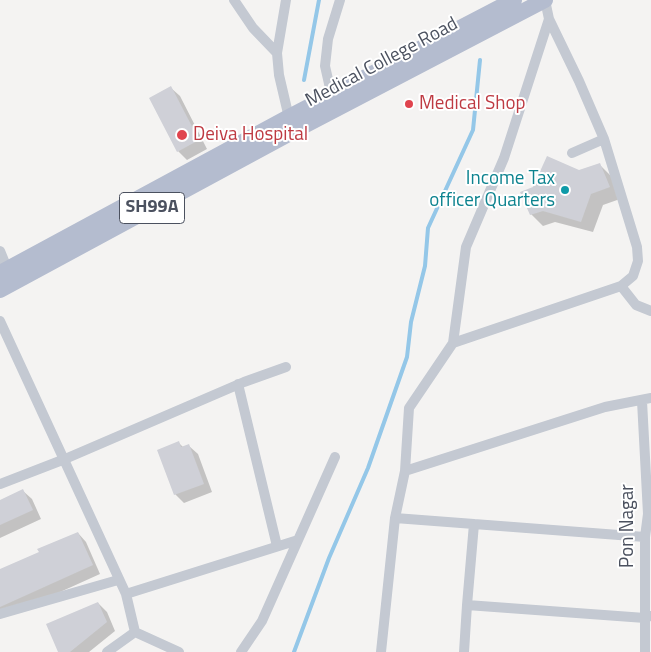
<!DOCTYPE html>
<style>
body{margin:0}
canvas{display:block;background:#f4f3f2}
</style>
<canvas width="651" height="652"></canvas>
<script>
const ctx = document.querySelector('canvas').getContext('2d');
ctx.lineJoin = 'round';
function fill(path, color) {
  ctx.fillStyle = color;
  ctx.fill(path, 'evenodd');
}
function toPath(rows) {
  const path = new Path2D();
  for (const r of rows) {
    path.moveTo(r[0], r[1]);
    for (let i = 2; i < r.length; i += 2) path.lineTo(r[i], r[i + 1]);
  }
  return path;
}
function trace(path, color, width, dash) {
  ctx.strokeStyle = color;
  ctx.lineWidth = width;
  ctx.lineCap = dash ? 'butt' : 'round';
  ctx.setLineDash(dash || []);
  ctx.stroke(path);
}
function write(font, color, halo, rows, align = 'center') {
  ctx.font = font + ' "Titillium Web",sans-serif';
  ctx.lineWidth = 4;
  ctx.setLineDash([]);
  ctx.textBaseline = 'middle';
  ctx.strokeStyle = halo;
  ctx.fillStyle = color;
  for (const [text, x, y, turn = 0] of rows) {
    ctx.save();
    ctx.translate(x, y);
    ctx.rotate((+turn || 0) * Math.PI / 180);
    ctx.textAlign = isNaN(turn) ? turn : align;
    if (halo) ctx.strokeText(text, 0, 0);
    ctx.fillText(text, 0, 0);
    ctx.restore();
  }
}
const shadow = toPath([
 [171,88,180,96,207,149,187,160,178,151],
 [599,164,611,176,620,199,603,205,593,232,555,222,543,226,531,214,579,172],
 [179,443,184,448,189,446,198,454,212,492,184,503,175,494],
 [23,491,32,499,41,519,0,538,0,501],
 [78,533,86,542,100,574,7,616,0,609,0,570,40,553],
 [98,603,107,612,115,631,89,652,59,652]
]);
const stream = toPath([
 [304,80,319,0],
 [294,652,329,558,368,468,407,357,411,322,425,266,428,228,473,130,480,60]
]);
const building = toPath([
 [171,86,199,140,177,152,149,98],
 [547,156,579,170,600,163,610,187,591,194,581,222,543,211,530,215,520,192,533,187],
 [179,441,181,447,189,444,204,484,174,495,157,450],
 [23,489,33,510,0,525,0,500],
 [78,532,93,565,0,607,0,569,39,552,37,549],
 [98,602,107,622,70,652,58,652,46,624]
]);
const minor = toPath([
 [234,0,253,28,277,53],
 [286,0,277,53,279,75,290,122],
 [545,0,549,19,579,81,604,139,572,153],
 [332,97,325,66,328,39,340,0],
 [0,251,9,273],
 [621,286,636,305,651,311],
 [0,321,126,594,135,632,179,652],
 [453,343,621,286,633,276,638,261,637,247,604,139],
 [238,384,277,546],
 [642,401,648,514,645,537,645,652],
 [405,471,605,407,651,398],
 [0,484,65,459,244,382,286,367],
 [395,518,645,537],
 [126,594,298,540],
 [467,605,474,524],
 [0,614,118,580],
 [107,652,135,632],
 [241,652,262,621,335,457],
 [381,652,395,518,405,471,409,408,453,343,466,247,504,158,549,19],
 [464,652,467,605,645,618,650,616]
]);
const primary = toPath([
 [0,273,287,118,514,0],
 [0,290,296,130,545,0]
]);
const markers = [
 [409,104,5,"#e0444e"],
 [182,135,6,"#e0444e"],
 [565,190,5,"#0f9aa8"]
];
const shields = [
 [152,208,65]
];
const shieldNames = [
 ["SH99A",152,208]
];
const streetNames = [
 ["Medical College Road",382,63,-28],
 ["Pon Nagar",628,526,-90]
];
const healthNames = [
 ["Medical Shop",419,104],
 ["Deiva Hospital",193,135]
];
const cultureNames = [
 ["Income Tax",555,179],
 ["officer Quarters",555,201]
];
fill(shadow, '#0003');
trace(stream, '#94c7e8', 4);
fill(building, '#cfd0d7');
trace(minor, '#c4c9d2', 10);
trace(primary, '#b4bccf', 16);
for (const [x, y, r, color] of markers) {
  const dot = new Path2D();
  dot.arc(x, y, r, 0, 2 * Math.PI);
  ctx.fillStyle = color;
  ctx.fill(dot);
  trace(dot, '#fff', 2);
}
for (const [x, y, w] of shields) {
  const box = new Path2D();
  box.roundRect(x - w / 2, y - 15.5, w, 31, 4);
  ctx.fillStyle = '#fff';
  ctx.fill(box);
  trace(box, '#4b515f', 1);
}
write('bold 18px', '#4b515f', null, shieldNames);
write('19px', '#4b515f', '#fff', streetNames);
write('19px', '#be3a42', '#fff', healthNames, 'left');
write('19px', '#0d838f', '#fff', cultureNames, 'right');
</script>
